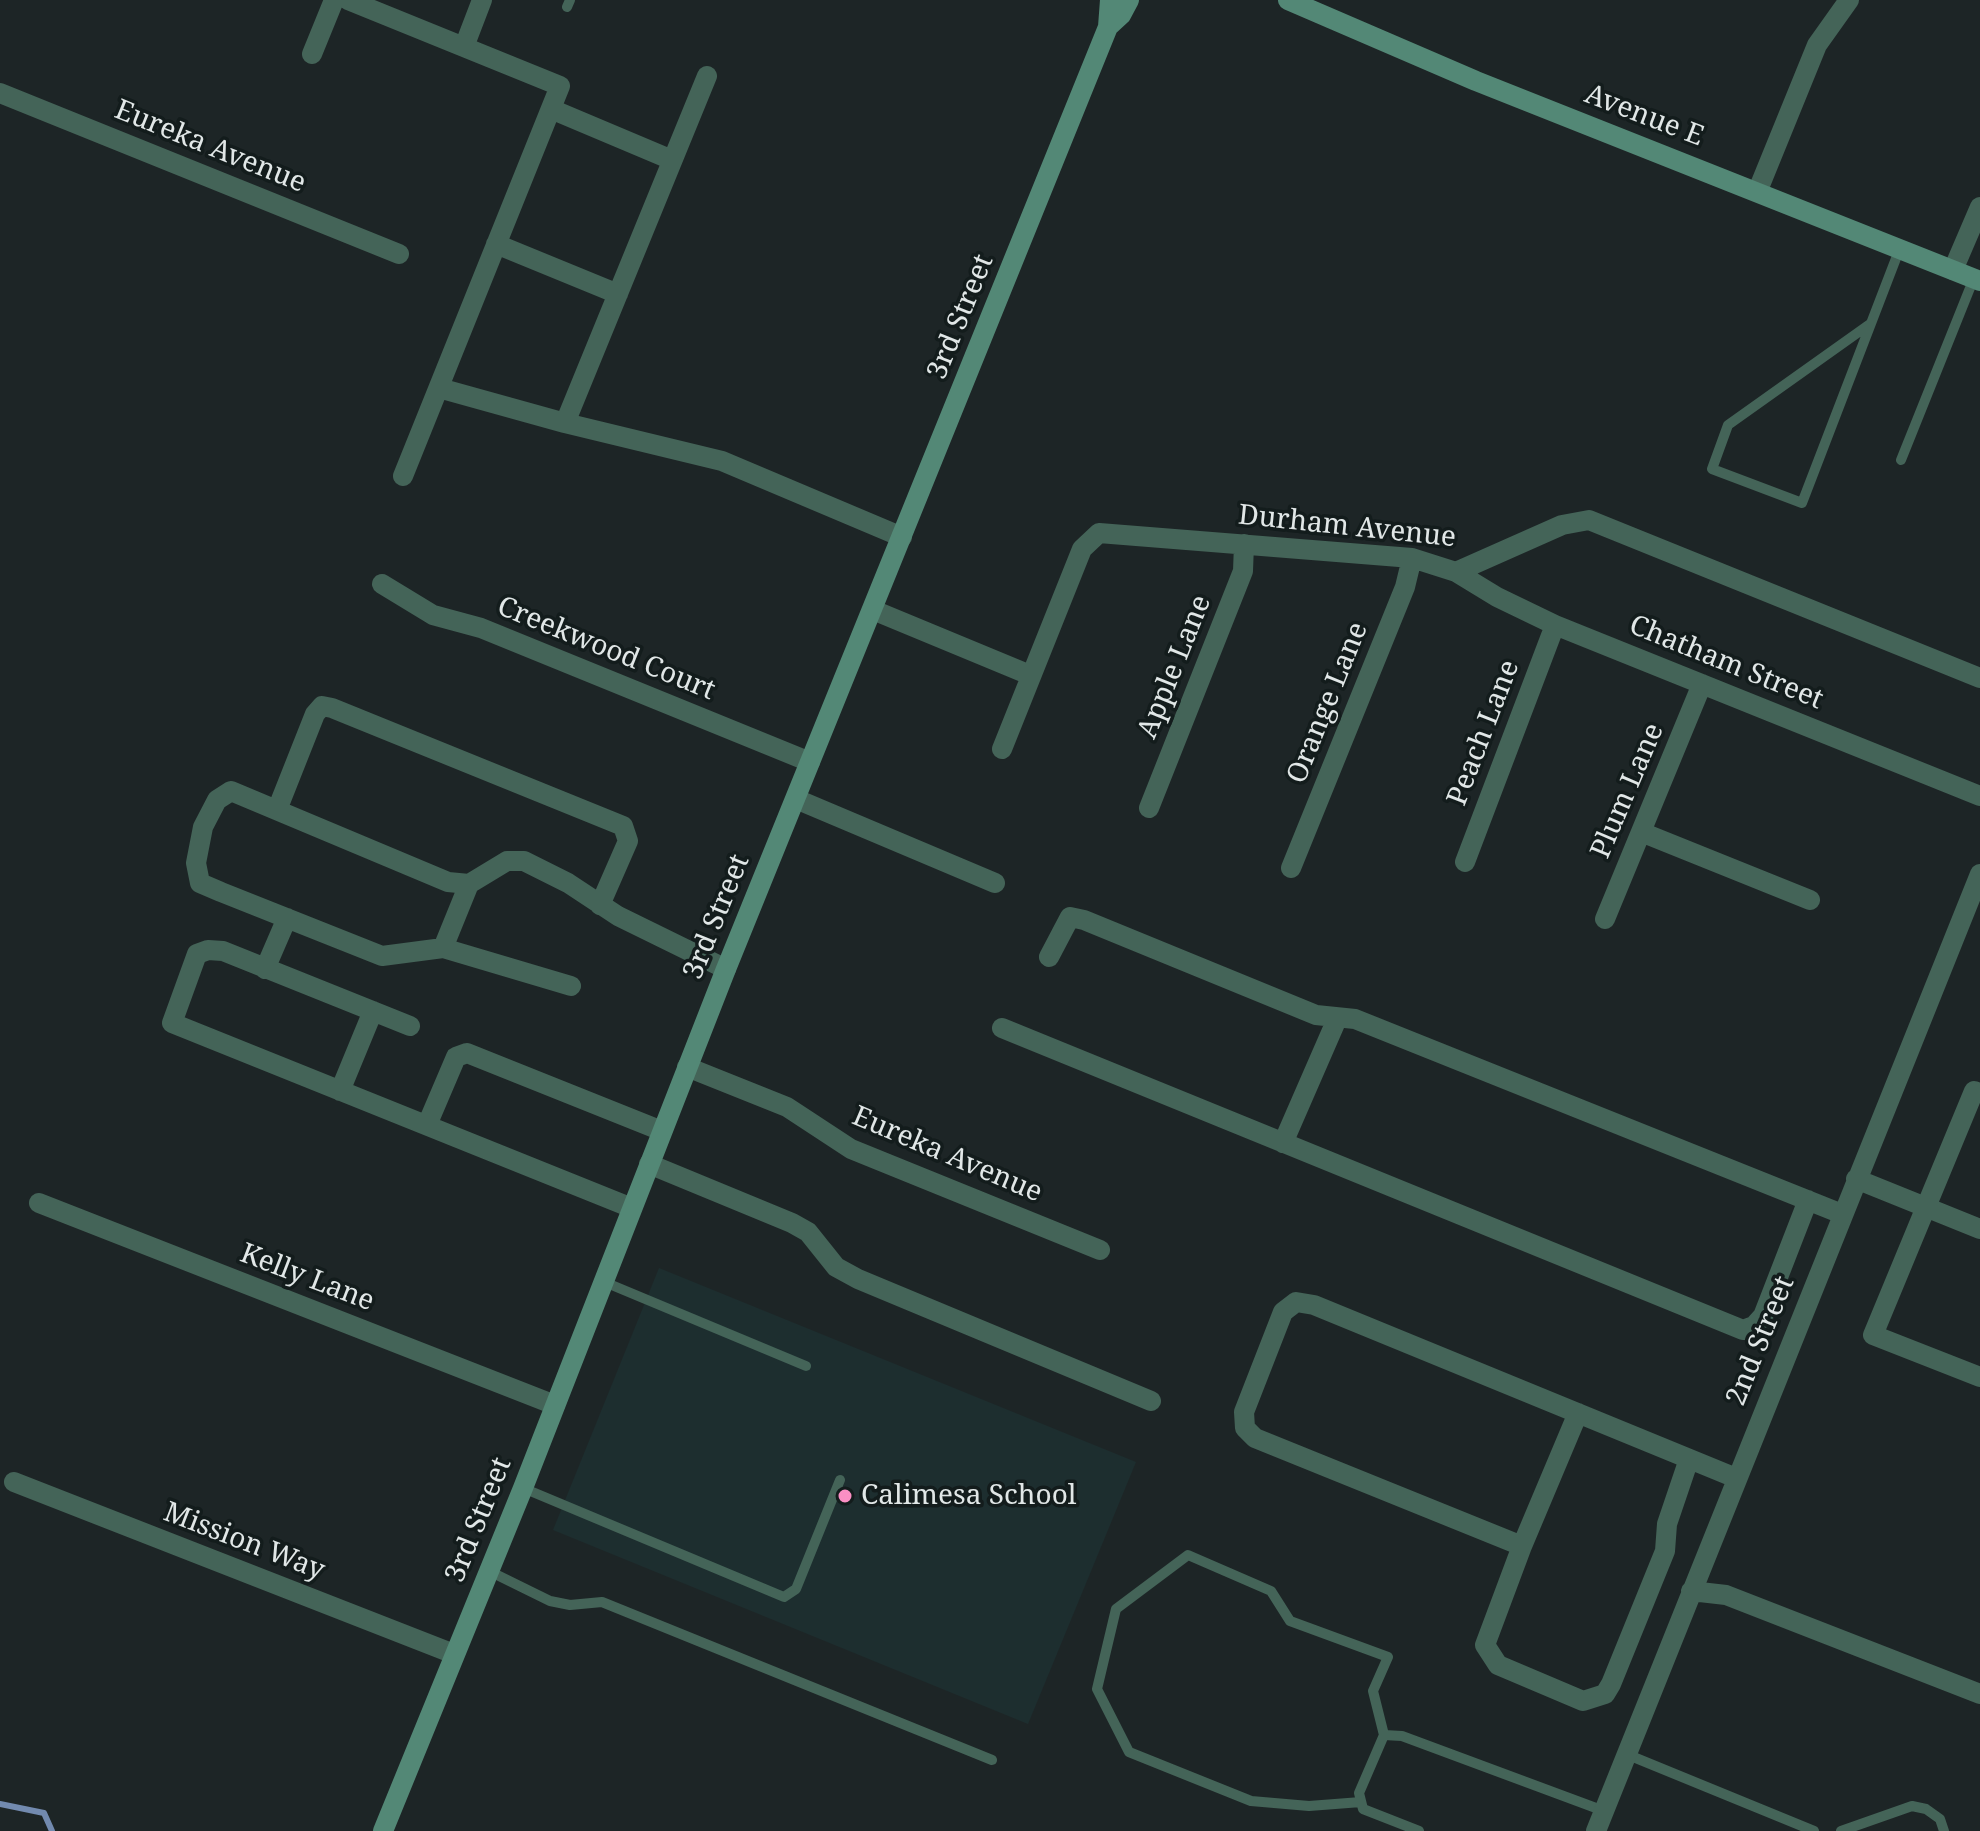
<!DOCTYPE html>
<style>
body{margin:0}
canvas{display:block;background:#1d2526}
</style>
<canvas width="1980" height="1831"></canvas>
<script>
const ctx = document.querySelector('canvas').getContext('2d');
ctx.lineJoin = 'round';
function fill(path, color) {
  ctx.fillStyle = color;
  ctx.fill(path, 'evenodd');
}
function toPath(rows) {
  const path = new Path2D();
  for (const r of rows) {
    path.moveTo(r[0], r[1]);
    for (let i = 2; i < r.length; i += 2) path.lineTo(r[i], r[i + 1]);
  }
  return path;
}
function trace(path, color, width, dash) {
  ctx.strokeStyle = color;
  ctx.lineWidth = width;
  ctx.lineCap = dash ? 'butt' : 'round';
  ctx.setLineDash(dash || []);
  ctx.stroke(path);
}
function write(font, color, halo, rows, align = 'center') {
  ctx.font = font + ' "Noto Serif",serif';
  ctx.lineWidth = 7;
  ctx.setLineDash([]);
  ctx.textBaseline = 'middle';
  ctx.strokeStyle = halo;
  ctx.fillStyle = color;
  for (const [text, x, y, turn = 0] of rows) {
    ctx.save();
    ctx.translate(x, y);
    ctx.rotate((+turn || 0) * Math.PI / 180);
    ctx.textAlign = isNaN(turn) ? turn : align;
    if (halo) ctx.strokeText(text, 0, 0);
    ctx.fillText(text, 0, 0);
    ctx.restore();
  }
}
const built = toPath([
 [659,1268,1136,1462,1028,1724,553,1530]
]);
const stream = toPath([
 [0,1804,44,1813,52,1831]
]);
const lane = toPath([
 [567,7,570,0],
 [1870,324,1728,425,1712,469,1802,503,1900,248],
 [1901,460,1974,278],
 [602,1281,806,1366],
 [523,1488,784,1597,796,1589,840,1480],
 [489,1571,550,1601,570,1605,602,1602,992,1760],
 [1626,1754,1814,1831],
 [1361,1802,1309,1806,1251,1801,1129,1752,1097,1689,1116,1609,1188,1555,1271,1591,1290,1621,1388,1657,1373,1691,1384,1735],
 [1419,1831,1363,1809,1359,1793,1384,1735,1402,1736,1604,1811],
 [1841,1831,1912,1806,1926,1809,1940,1819,1944,1831]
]);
const street = toPath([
 [348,0,560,86,403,476],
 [464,47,482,0],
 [312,54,334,0],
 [0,93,399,254],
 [551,109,672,160],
 [1758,190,1817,45,1849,0],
 [496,244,618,294],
 [1953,270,1980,207],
 [439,388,565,423,722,461,902,537],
 [565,423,707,76],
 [1456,572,1497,597,1555,625,1980,796],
 [382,584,433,615,481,628,810,762],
 [873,610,1030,675],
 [1002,749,1082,549,1099,533,1412,558,1456,572,1562,525,1589,520,1980,678],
 [796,799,995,883],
 [1149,808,1243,571,1244,544],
 [277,810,315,714,322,706,332,708,623,826,628,841,600,905],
 [1641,832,1810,900],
 [1465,862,1555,625],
 [1291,868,1405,587,1412,558],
 [1605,919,1702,684],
 [443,948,469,884],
 [1049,957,1070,917,1084,920,1316,1015,1355,1019,1842,1214],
 [265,969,287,918],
 [571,986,443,948,382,956,221,892,200,883,196,863,203,827,217,800,231,791,448,882,469,884,507,861,524,861,568,883,618,916,726,969],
 [410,1026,223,951,208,950,197,954,172,1023,632,1208],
 [1002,1028,1743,1330,1754,1326,1763,1316,1808,1200],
 [687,1067,787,1107,851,1149,1100,1250],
 [340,1091,373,1011],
 [1980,1093,1974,1091,1873,1335,1980,1377],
 [427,1125,456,1057,467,1053,662,1131],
 [1283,1143,1337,1019],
 [649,1164,792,1223,808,1232,836,1267,858,1279,1151,1401],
 [1856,1179,1980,1229],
 [39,1203,555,1405],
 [1578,1413,1522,1546,1485,1645,1498,1665,1583,1701,1605,1694,1611,1684,1665,1551,1667,1524,1689,1459],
 [14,1482,454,1654],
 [1522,1546,1255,1438,1245,1428,1244,1412,1283,1312,1296,1302,1314,1305,1736,1478],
 [1691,1591,1726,1595,1980,1694],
 [1596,1831,1980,874]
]);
const secondary = toPath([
 [1288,0,1476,81,1980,281],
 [1108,27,1121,15,1129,0],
 [383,1831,523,1488,726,969,1108,27,1110,0]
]);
const markers = [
 [845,1496,8,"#fb8fc4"]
];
const streetNames = [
 ["Avenue E",1644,116,21],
 ["Eureka Avenue",210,147,22],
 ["3rd Street",961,317,-68],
 ["Durham Avenue",1347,527,6],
 ["Creekwood Court",606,649,22],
 ["Chatham Street",1726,663,22],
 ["Apple Lane",1175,667,-68],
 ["Orange Lane",1328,703,-68],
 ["Peach Lane",1484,733,-69],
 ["Plum Lane",1628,791,-67],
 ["3rd Street",717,917,-68],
 ["Eureka Avenue",947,1155,23],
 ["Kelly Lane",307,1278,21],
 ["2nd Street",1761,1341,-68],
 ["3rd Street",479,1520,-68],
 ["Mission Way",244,1542,21]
];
const poiNames = [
 ["Calimesa School",861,1496]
];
fill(built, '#1d2e2f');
trace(stream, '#728aaf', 6);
trace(lane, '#446458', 10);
trace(street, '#446458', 20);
trace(secondary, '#538876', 20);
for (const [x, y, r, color] of markers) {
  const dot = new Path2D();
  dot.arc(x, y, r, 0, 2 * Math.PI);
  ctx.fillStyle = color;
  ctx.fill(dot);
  trace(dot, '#131c1c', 3);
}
write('28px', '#e1e7e7', '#131c1c', streetNames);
write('28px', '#e1e7e7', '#131c1c', poiNames, 'left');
</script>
